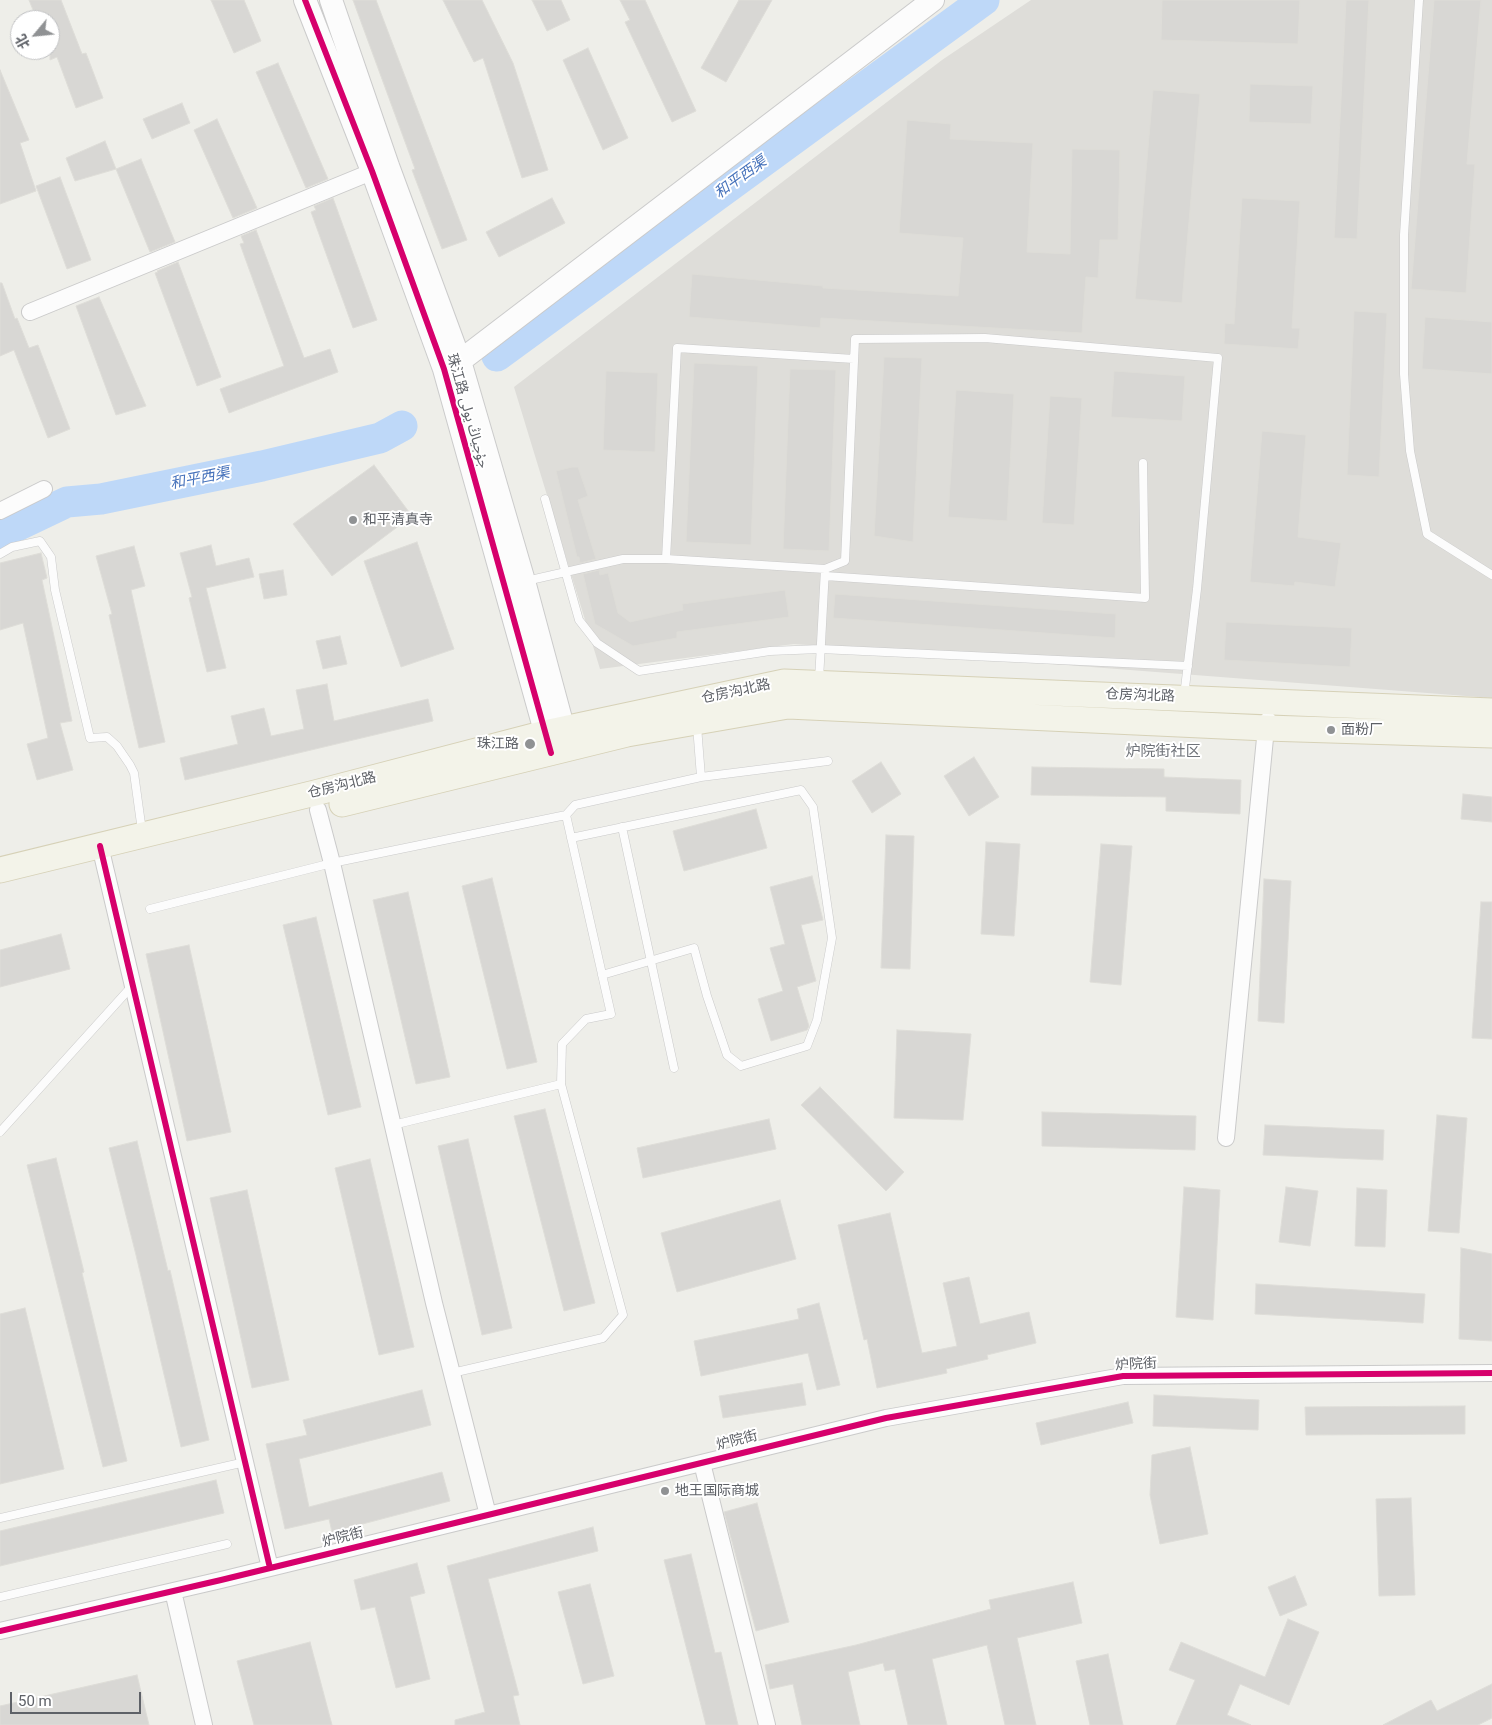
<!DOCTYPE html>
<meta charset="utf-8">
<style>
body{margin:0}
#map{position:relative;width:1492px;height:1725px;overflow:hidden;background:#eeeee9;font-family:Roboto,"Noto Sans SC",sans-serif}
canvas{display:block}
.north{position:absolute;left:10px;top:10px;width:50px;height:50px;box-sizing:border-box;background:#fff;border:1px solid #bfc0c2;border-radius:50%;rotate:242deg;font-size:14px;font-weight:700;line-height:20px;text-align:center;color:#5e6167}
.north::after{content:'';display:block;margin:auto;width:18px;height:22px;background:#909294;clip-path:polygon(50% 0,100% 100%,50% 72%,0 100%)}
.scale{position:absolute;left:10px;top:1692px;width:131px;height:22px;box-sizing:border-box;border:2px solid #5e6167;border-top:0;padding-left:6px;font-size:15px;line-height:18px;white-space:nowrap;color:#5e6167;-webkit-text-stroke:4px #fff;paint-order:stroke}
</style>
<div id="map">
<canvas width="1492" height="1725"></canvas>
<div class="north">北</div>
<div class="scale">50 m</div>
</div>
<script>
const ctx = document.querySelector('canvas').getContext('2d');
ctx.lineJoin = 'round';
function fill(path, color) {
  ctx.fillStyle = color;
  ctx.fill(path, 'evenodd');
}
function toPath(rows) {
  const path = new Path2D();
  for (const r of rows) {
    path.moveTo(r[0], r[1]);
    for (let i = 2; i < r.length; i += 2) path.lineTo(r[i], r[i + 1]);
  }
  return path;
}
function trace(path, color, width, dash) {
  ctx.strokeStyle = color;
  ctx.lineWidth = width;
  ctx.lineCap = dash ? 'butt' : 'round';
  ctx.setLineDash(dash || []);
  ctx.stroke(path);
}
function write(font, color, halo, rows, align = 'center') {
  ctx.font = font + ' Roboto,"Noto Sans Arabic","Noto Sans SC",sans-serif';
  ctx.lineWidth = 4;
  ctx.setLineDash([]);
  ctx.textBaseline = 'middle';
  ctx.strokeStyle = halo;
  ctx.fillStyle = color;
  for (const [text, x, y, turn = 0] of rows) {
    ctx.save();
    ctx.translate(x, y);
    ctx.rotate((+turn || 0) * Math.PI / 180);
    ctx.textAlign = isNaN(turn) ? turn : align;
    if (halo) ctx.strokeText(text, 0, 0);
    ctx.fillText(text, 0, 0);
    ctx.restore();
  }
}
const industrial = toPath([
 [1031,0,1492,0,1492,698,794,644,600,669,514,387,942,60]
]);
const river = toPath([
 [497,356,984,0],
 [0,534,67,502,101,499,262,466,380,438,402,426]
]);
const building = toPath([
 [29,0,61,0,82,54,86,53,103,98,76,108,57,57,50,60,50,20,37,20,29,0],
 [211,0,244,0,261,41,234,53,211,0],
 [353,0,376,0,467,240,442,249,412,170,415,169,353,0],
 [443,0,482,0,513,63,548,170,522,178,483,58,474,62,443,0],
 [532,0,561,0,570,20,547,31,532,0],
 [620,0,645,0,696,111,672,122,625,22,630,20,620,0],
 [739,0,772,0,726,82,701,68,739,0],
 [1162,0,1300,0,1298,44,1161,40,1162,0],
 [1346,0,1369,0,1357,239,1334,238,1346,0],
 [1434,0,1481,0,1467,164,1475,164,1466,293,1411,289,1434,0],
 [588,48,628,138,603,150,563,60,588,48],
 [278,63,328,179,306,188,256,72,278,63],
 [0,70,29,140,20,143,36,191,0,204,0,70],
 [1250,84,1313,86,1311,124,1249,122,1250,84],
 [1153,90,1200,94,1182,303,1135,299,1153,90],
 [182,103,190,123,152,139,143,119,182,103],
 [217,119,257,208,233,218,194,130,217,119],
 [907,120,951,124,950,139,1033,143,1027,252,1070,254,1072,149,1120,150,1118,240,1100,240,1098,278,1086,277,1082,333,821,318,820,328,689,317,692,274,823,286,823,288,958,296,963,238,899,233,907,120],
 [105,141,116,169,75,181,66,158,105,141],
 [141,159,175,242,150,252,116,169,141,159],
 [60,177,91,260,67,269,36,186,60,177],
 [333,198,377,320,353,328,311,212,316,210,314,206,333,198],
 [552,198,565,223,499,257,486,232,552,198],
 [1242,198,1300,201,1292,328,1300,328,1298,349,1224,344,1225,323,1234,324,1242,198],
 [256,230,304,358,330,349,338,372,229,413,220,389,284,366,240,244,244,243,241,236,256,230],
 [178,262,221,377,197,386,155,273,158,272,157,271,178,262],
 [0,283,2,283,15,319,17,318,29,348,38,345,70,429,48,438,14,350,0,356,0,283],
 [99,297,146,406,116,415,76,306,99,297],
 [1354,311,1387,313,1379,477,1347,475,1354,311],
 [1425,317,1492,322,1492,374,1422,369,1425,317],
 [884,357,922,358,913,542,874,536,884,357],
 [694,363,758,366,751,545,686,542,694,363],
 [790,369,836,370,829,551,783,549,790,369],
 [606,371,658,373,655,452,603,450,606,371],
 [1114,371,1185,376,1182,421,1111,417,1114,371],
 [956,390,1014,394,1007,521,948,517,956,390],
 [1050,396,1082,398,1074,525,1042,523,1050,396],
 [1262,431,1306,435,1298,537,1341,543,1335,587,1295,582,1294,586,1250,582,1262,431],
 [374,465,412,516,332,576,293,524,374,465],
 [572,467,578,467,588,496,578,500,596,559,580,563,579,557,577,557,556,471,572,467],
 [417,542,454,649,401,667,364,561,417,542],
 [211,545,216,566,249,558,254,577,206,588,226,668,207,672,189,598,192,597,180,553,211,545],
 [134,546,145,586,131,590,165,742,139,748,109,615,112,614,96,556,134,546],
 [41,553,47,578,42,580,72,721,60,723,73,770,37,780,27,744,48,738,23,623,0,630,0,563,41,553],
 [283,570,287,595,264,599,259,574,283,570],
 [599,570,600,575,608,573,618,613,630,622,683,610,682,604,785,590,789,617,677,632,677,638,633,646,595,624,583,574,599,570],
 [835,594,1116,614,1115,638,833,618,835,594],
 [1226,622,1352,628,1350,667,1224,660,1226,622],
 [340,636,347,664,323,669,316,641,340,636],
 [327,684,334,721,428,699,433,721,185,780,180,758,238,744,231,716,264,708,271,736,304,729,296,690,327,684],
 [974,757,999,797,969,816,944,776,974,757],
 [881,762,901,794,872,813,852,781,881,762],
 [1032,767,1164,769,1164,777,1241,780,1240,814,1166,811,1166,797,1031,795,1032,767],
 [1463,794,1492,797,1492,822,1461,819,1463,794],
 [756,809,767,848,684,871,673,831,756,809],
 [886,835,914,836,910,969,881,968,886,835],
 [986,842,1020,844,1014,936,981,934,986,842],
 [1101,844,1132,846,1121,985,1090,982,1101,844],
 [812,876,823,920,801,925,816,981,797,987,809,1026,807,1030,771,1041,758,999,783,991,770,948,785,944,770,887,812,876],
 [492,878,537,1062,507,1069,462,886,492,878],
 [1264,879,1291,881,1284,1023,1258,1021,1264,879],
 [408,892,450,1077,416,1084,373,900,408,892],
 [1481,902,1492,902,1492,1039,1472,1038,1481,902],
 [316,917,361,1107,328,1115,283,925,316,917],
 [61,934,70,969,0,987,0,950,61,934],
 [189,945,231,1132,187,1141,146,954,189,945],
 [897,1030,971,1034,963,1120,894,1118,897,1030],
 [820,1087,904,1172,886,1191,801,1105,820,1087],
 [545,1109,595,1303,564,1311,514,1116,545,1109],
 [1042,1112,1196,1116,1195,1150,1042,1146,1042,1112],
 [1437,1115,1467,1118,1459,1233,1428,1231,1437,1115],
 [769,1119,776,1149,643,1178,637,1148,769,1119],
 [1265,1125,1384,1130,1383,1160,1263,1155,1265,1125],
 [468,1139,512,1328,482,1335,438,1146,468,1139],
 [137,1141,168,1271,170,1270,209,1440,181,1447,136,1255,109,1148,137,1141],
 [56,1158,84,1272,82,1273,127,1461,103,1467,27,1165,56,1158],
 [370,1159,414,1347,379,1355,335,1168,370,1159],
 [1184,1187,1220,1190,1213,1320,1176,1317,1184,1187],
 [1286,1187,1318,1191,1310,1246,1279,1242,1286,1187],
 [1357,1188,1387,1190,1385,1247,1355,1246,1357,1188],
 [247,1190,289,1380,252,1388,210,1198,247,1190],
 [780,1200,796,1259,677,1292,661,1233,780,1200],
 [890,1213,922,1353,957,1346,943,1283,969,1277,980,1324,1029,1312,1036,1343,987,1355,988,1359,946,1369,947,1373,877,1388,867,1339,864,1340,838,1225,890,1213],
 [1461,1248,1492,1254,1492,1341,1459,1339,1461,1248],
 [1256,1284,1425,1294,1423,1323,1255,1314,1256,1284],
 [819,1303,840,1385,817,1390,808,1353,701,1376,694,1341,799,1319,797,1309,819,1303],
 [25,1308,64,1469,0,1484,0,1314,25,1308],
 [802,1383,806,1405,723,1418,719,1396,802,1383],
 [422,1390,431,1425,299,1459,309,1507,442,1472,450,1501,332,1532,329,1519,285,1529,266,1444,307,1435,303,1420,422,1390],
 [1154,1395,1259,1400,1258,1430,1153,1426,1154,1395],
 [1128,1402,1133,1423,1041,1445,1036,1423,1128,1402],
 [1465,1406,1465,1434,1306,1435,1305,1407,1465,1406],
 [1190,1447,1208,1534,1160,1544,1150,1495,1152,1455,1190,1447],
 [216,1480,224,1513,0,1566,0,1531,216,1480],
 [1411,1498,1415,1595,1379,1596,1376,1499,1411,1498],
 [757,1503,789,1622,756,1631,724,1512,757,1503],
 [593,1527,598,1551,488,1579,519,1695,513,1696,520,1725,455,1725,455,1720,485,1712,447,1566,593,1527],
 [691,1554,715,1653,721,1652,738,1725,706,1725,664,1560,691,1554],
 [417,1563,425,1593,410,1597,430,1679,396,1688,375,1607,361,1610,354,1580,417,1563],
 [1295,1576,1307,1605,1280,1616,1268,1587,1295,1576],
 [1073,1582,1082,1623,1017,1638,1036,1725,1005,1725,987,1645,932,1659,947,1725,908,1725,895,1669,885,1671,883,1663,848,1672,860,1725,802,1725,793,1684,770,1689,765,1665,856,1645,991,1609,989,1600,1073,1582],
 [590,1584,614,1676,583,1684,558,1592,590,1584],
 [1288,1619,1319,1632,1289,1705,1240,1684,1227,1715,1251,1725,1176,1725,1195,1680,1169,1670,1181,1642,1265,1677,1288,1619],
 [310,1642,332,1725,254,1725,237,1661,310,1642],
 [1108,1654,1123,1725,1090,1725,1076,1661,1108,1654],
 [137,1675,149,1725,0,1725,0,1706,137,1675],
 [1492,1684,1492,1718,1478,1725,1383,1725,1431,1700,1437,1711,1492,1684]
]);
const lane = toPath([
 [1419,0,1404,235,1404,374,1410,451,1427,534,1492,575],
 [545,499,579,620,597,643,639,671,770,651,820,649,1188,666],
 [0,554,12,547,40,541,51,557,55,590,90,738,107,737,117,746,130,765,134,773,142,831],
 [666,559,677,348,854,359],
 [825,569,845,561,855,339,985,338,1218,358,1197,589,1184,696],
 [825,576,1145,598,1143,463],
 [526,581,623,559,666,559,825,569,819,680],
 [697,726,701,777],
 [622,827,674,1068],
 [571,838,801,790,813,807,832,938,817,1020,807,1046,741,1066,727,1055,707,996,694,948,602,975],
 [150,909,332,863,566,815],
 [561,1084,562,1044,586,1019,611,1014,566,815,575,805,701,777,828,761],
 [393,1125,561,1084,623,1315,603,1338,452,1373],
 [0,1132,132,986],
 [0,1518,245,1462],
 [0,1597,227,1544]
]);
const street = toPath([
 [30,312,381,168],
 [0,511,44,489],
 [318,810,332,863,434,1303,488,1515],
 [100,846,270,1568],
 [1226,1138,1266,728,1268,720],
 [702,1463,767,1725],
 [173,1591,204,1725],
 [0,1631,221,1580,886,1418,1123,1376,1492,1373]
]);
const secondary = toPath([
 [305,0,372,171,444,369,550,749],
 [331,0,388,166,460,361,524,581,568,745],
 [448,367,460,361,933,0]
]);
const primary = toPath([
 [342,804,627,734,788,706,1266,728,1492,735],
 [0,870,315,793,545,733,784,682,1492,711]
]);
const cycleway = toPath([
 [305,0,372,171,444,369,551,753],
 [100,846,270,1568],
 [0,1631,221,1580,886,1418,1123,1376,1492,1373]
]);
const markers = [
 [353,520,5,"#909294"],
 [1331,730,5,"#909294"],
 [530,744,6,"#909294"],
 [665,1491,5,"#909294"]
];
const streetNames = [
 ["珠江路 جۇجياڭ يولى",467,411,74],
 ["仓房沟北路",736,692,-12],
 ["仓房沟北路",1140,696,2],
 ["仓房沟北路",342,786,-14],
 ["炉院街",1136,1365,-3],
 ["炉院街",737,1441,-14],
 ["炉院街",343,1538,-14]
];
const poiNames = [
 ["和平清真寺",363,520],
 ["面粉厂",1341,730],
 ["珠江路",519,744,"right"],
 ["地王国际商城",675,1491]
];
const waterNames = [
 ["和平西渠",741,178,-36],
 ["和平西渠",200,479,-11]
];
const neighbourhoodNames = [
 ["炉院街社区",1163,752]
];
fill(industrial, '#deddd9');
trace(river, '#bed8f8', 31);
fill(building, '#d8d7d4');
trace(building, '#deddd8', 1);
trace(lane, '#cacaca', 9);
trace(street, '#cacaca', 18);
trace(secondary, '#cbcbcb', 24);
trace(primary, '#d6d1b7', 27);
trace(lane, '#fcfcfc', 8);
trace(street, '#fcfcfc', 16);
trace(secondary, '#fcfcfc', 22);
trace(primary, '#f3f3e9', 25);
trace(cycleway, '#d6006c', 6);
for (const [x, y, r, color] of markers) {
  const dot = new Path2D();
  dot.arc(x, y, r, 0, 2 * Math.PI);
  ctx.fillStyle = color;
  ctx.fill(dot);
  trace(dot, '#fff', 2);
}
write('14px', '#5e6167', '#fff', streetNames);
write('14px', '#5e6167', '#fff', poiNames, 'left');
write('italic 15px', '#4672bb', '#fff', waterNames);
write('15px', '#6f7379', '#fff', neighbourhoodNames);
</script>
